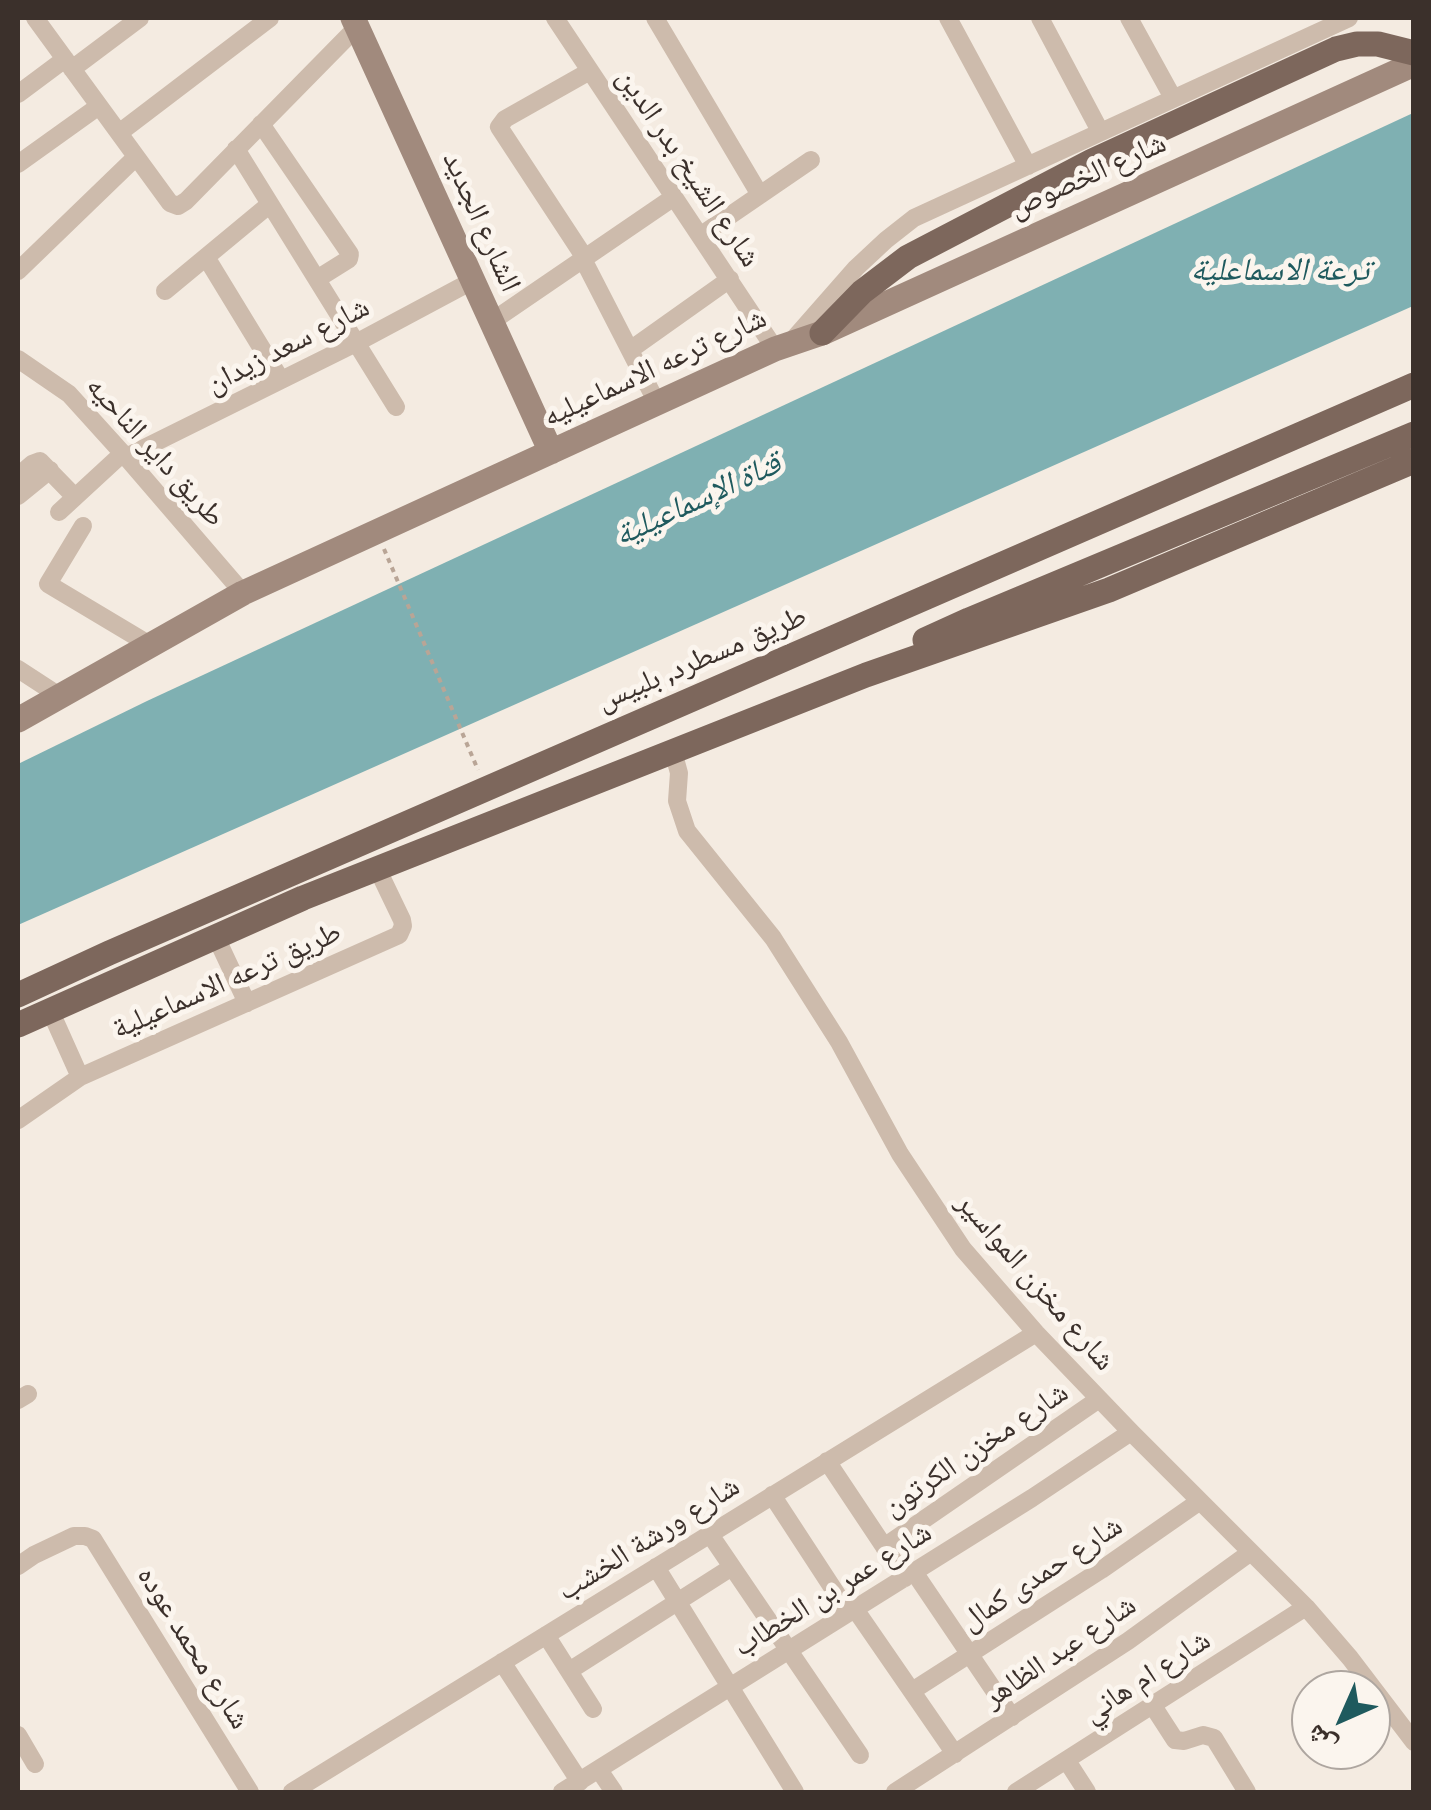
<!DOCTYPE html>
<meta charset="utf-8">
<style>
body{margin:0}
#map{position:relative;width:1431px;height:1810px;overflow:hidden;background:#f4ebe1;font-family:"Fira Sans Condensed","Noto Naskh Arabic",sans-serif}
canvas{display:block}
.frame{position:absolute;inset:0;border:20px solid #3b302b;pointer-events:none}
.north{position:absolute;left:1291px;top:1670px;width:100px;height:100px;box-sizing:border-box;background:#fbf5ee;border:2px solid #aea6a0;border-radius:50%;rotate:225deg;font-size:28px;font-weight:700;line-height:40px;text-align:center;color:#3b302b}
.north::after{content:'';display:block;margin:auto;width:35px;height:45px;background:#1f5a5e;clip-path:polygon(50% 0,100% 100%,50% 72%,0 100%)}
</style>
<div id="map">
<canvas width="1431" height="1810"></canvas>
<div class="frame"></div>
<div class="north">ش</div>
</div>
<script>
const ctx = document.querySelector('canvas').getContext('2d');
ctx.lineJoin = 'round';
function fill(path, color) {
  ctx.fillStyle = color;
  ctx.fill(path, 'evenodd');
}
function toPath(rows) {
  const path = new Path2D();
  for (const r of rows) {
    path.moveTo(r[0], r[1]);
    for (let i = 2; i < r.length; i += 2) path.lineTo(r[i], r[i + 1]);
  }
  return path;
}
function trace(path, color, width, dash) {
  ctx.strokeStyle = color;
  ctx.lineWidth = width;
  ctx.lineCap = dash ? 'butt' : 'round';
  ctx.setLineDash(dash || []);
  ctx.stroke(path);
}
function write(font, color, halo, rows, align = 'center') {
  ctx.font = font + ' "Fira Sans Condensed","Noto Naskh Arabic",sans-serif';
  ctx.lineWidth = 10;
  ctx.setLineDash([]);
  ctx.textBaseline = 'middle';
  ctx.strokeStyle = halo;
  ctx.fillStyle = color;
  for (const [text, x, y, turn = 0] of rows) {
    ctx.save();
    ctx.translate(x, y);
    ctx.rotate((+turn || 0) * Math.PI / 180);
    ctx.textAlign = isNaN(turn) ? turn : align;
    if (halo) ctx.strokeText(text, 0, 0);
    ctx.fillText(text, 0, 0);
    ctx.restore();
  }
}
const water = toPath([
 [1413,113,1413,306,18,925,18,764,147,701]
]);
const path = toPath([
 [384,549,478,770]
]);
const street = toPath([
 [35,18,170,203,178,206,186,201,358,26],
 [555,18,775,349],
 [655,18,760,195],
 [948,18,1028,166],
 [1040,18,1100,131],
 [1129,18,1173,98],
 [72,69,140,18],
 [590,71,505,119,499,127,583,255,585,263,657,403],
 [18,94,65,59],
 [261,124,350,254,349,259,317,279],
 [119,133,270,18],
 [236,149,396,407],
 [18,164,99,106],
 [700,236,811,160],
 [206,257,281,380],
 [18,271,136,157],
 [165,291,270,204],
 [491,322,674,197],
 [791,342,856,268,886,240,914,218,1349,18],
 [630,350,730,279],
 [18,359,69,394,126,457,243,593],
 [126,457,356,343,472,281],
 [18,476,32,464,40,461,75,497],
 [18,496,50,470],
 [59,512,123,453],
 [83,526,48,584,150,645],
 [18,669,61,697],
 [673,751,679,773,677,801,687,831,773,938,839,1042,900,1154,963,1249,1036,1333,1131,1432,1306,1607,1350,1658,1414,1742],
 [216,937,247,1003],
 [50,1010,80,1077],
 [18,1120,80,1077,399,935,403,926,402,920,377,868],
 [18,1400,28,1394],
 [827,1461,905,1578],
 [772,1495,849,1613],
 [709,1533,860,1755],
 [884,1547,1099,1399],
 [18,1566,34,1555,74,1536,85,1536,93,1539,250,1792],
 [656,1567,795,1792],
 [914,1572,1012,1717],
 [855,1609,955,1754],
 [546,1635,593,1709],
 [502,1662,580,1782],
 [569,1671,732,1567],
 [912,1691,1101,1570,1200,1501],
 [1153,1706,1175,1740,1184,1741,1203,1735,1214,1738,1247,1792],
 [18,1735,35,1764],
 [1067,1761,1087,1792],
 [599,1770,614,1792],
 [292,1792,1036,1333],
 [562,1792,1032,1498,1131,1432],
 [895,1792,1128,1641,1251,1552],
 [1016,1792,1306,1607]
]);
const secondary = toPath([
 [353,18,551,452],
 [18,720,243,593,775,349,822,333,1414,64]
]);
const primary = toPath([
 [822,333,862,292,908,257,1092,161,1336,49,1357,44,1378,44,1414,53],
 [925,640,969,620,1414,434],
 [18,995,109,953,1414,385],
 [18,1025,303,898,866,675,1109,590,1414,461]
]);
const streetNames = [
 ["شارع الشيخ بدر الدين",688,168,56],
 ["شارع الخصوص",1088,176,-24],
 ["الشارع الجديد",481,222,66],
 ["شارع سعد زيدان",288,346,-27],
 ["شارع ترعه الاسماعيليه",655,368,-25],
 ["طريق داير الناحيه",155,452,48],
 ["طريق مسطرد, بلبيس",702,659,-23],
 ["طريق ترعه الاسماعيلية",227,981,-24],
 ["شارع مخزن المواسير",1035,1282,49],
 ["شارع مخزن الكرتون",976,1450,-34],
 ["شارع ورشة الخشب",649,1539,-32],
 ["شارع حمدى كمال",1042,1574,-33],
 ["شارع عمر بن الخطاب",833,1590,-32],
 ["شارع محمد عوده",193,1648,58],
 ["شارع عبد الظاهر",1060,1652,-34],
 ["شارع ام هاني",1147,1677,-33]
];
const waterNames = [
 ["ترعة الاسماعلية",1280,271],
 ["قناة الإسماعيلية",698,500,-25]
];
fill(water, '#7fb0b2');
trace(path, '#b9a596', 4, [5, 5]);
trace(street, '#cdbbac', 18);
trace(secondary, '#a18a7d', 25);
trace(primary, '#7d675c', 25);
write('30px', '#3b302b', '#fbf5ee', streetNames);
write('italic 32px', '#1f5a5e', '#fbf5ee', waterNames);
</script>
